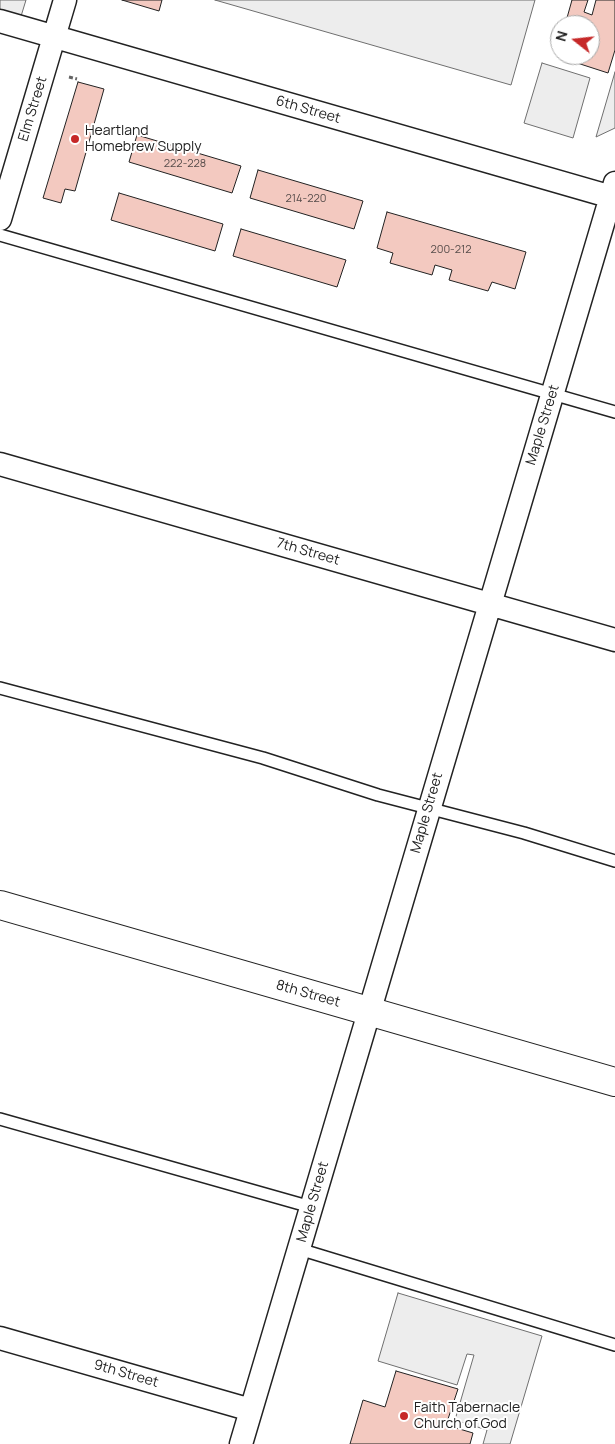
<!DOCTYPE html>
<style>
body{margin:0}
#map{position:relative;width:615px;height:1444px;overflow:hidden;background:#fff;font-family:Manrope,sans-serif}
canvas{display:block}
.north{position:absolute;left:550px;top:15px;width:50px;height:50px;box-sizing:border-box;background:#fff;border:1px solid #a7a7a7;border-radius:50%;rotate:286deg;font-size:14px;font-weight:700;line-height:20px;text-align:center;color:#222}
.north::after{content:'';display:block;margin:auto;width:18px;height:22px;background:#c62828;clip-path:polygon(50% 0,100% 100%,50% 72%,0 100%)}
</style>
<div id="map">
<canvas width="615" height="1444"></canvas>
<div class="north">N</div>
</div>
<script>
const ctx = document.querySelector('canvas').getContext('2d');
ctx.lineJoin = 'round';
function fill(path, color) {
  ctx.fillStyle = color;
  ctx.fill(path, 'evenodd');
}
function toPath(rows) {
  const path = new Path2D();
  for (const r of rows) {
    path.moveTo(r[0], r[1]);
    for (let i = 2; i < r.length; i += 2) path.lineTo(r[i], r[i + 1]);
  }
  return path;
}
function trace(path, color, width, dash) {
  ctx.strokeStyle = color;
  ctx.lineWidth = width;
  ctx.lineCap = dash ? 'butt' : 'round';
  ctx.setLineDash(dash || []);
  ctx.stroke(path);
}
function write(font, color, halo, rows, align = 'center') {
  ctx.font = font + ' Manrope,sans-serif';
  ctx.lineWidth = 4;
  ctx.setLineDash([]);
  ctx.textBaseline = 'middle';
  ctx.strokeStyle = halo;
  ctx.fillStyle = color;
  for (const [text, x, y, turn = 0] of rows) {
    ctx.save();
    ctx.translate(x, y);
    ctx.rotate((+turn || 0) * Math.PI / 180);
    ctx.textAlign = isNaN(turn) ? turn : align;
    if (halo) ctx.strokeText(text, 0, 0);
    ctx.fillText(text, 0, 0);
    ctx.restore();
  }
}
const parking = toPath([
 [0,0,26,0,18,26,0,21,0,0],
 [215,0,535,0,511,85,215,0],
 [542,63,590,78,573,138,524,123,542,63],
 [615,72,615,128,596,137,615,72],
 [398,1293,542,1336,510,1444,483,1444,487,1430,455,1420,474,1355,467,1354,457,1385,378,1361,398,1293]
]);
const building = toPath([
 [122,0,162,0,159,11,122,0],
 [572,0,588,0,584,12,592,15,596,0,615,0,615,50,608,73,571,61,572,55,590,55,590,25,565,25,572,0],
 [78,82,104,89,75,191,65,189,61,203,43,198,78,82],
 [137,135,241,166,232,193,129,162,137,135],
 [258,170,363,201,354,229,250,198,258,170],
 [119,193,223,224,215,251,111,220,119,193],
 [387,212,526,252,515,289,492,282,488,291,449,280,452,270,435,265,432,275,390,263,393,253,377,248,387,212],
 [241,229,346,260,337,287,233,256,241,229],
 [396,1371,458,1389,446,1425,473,1433,470,1444,350,1444,363,1400,385,1407,396,1371]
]);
const path = toPath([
 [69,77,77,79]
]);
const lane = toPath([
 [0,235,615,412],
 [0,688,263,758,378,795,524,833,615,861],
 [0,1119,311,1207],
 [299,1249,615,1345]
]);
const street = toPath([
 [0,21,615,198],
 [0,219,65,0],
 [0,464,615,640],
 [0,1338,251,1410],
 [241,1444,615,183]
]);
const secondary = toPath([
 [0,905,615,1082]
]);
const markers = [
 [75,139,5,"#c62828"],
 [404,1416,5,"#c62828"]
];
const numberNames = [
 ["222-228",185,164],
 ["214-220",306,199],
 ["200-212",451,250]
];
const streetNames = [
 ["Elm Street",33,109,-73],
 ["6th Street",308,110,16],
 ["Maple Street",543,425,-73],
 ["7th Street",308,552,16],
 ["Maple Street",427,813,-74],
 ["8th Street",308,994,16],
 ["Maple Street",313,1202,-74],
 ["9th Street",126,1374,16]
];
const poiNames = [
 ["Heartland",85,131],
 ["Homebrew Supply",85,147],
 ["Faith Tabernacle",414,1408],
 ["Church of God",414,1424]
];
fill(parking, '#ededed');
trace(parking, '#6f6f6f', 1);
fill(building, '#f3c9c0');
trace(building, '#222', 1);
trace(lane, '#222', 14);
trace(street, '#222', 25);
trace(secondary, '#222', 30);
trace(path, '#646464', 3, [4, 2.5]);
trace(lane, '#fff', 11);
trace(street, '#fff', 22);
trace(secondary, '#fff', 28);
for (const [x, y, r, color] of markers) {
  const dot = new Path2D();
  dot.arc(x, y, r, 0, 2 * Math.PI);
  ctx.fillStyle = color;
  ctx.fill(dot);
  trace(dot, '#fff', 2);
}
write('11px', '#564c4a', null, numberNames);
write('14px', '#222', '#fff', streetNames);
write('14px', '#222', '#fff', poiNames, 'left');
</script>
